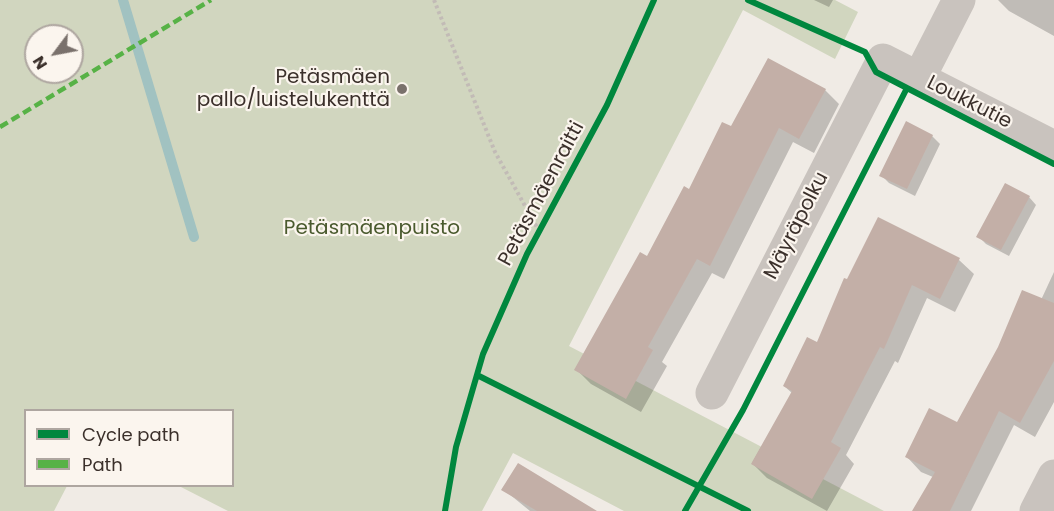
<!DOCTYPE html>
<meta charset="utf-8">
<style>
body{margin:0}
#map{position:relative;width:1054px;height:511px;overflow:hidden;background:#f0ebe5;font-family:Poppins,sans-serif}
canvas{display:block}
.legend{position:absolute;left:24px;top:409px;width:210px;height:78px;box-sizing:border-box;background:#fbf5ee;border:2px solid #aea6a0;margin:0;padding:8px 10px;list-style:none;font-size:18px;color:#3b302b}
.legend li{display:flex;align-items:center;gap:12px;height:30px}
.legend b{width:30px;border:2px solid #aea6a0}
.north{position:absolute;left:24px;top:24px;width:60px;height:60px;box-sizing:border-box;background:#fbf5ee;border:2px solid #aea6a0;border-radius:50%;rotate:238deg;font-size:16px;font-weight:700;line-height:24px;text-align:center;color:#3b302b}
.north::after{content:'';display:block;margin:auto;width:21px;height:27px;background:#7a716c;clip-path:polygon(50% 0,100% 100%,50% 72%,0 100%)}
</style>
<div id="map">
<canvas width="1054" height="511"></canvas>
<ul class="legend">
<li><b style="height:8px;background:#00873e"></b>Cycle path</li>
<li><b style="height:8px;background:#57b246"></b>Path</li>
</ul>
<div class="north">N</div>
</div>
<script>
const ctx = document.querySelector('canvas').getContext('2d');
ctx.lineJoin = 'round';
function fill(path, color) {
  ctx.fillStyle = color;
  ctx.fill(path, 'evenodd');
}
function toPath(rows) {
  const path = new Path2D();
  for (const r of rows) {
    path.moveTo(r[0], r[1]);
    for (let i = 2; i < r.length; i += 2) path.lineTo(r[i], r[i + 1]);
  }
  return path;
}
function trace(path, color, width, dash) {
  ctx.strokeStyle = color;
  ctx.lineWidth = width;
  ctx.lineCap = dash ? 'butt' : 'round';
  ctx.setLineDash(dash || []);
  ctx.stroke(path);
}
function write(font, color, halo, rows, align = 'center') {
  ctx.font = font + ' Poppins,sans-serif';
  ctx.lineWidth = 4.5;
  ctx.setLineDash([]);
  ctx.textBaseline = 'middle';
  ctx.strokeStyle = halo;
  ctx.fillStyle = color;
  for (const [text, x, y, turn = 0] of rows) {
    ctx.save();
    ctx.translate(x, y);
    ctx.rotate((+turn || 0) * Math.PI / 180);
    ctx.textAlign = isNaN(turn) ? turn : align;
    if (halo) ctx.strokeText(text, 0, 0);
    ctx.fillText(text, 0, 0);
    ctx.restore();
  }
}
const green = toPath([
 [0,0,835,0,858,12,835,59,743,10,569,346,884,511,624,511,513,453,482,511,228,511,179,486,232,486,232,410,26,410,26,486,67,486,54,511,0,511],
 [36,36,72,36,72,72,36,72]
]);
const shadow = toPath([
 [814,0,833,0,829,7],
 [998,0,1054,0,1054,36,1009,11],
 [825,90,839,104,814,153,793,142,724,279,712,273,662,362,667,366,641,412,591,384,576,369,732,128],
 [932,136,940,144,915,196,889,183,881,175],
 [1029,197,1036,205,1009,256,986,244,978,236],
 [959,260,974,274,955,312,927,298,898,363,895,361,846,455,854,464,827,511,767,478,752,463,792,393,784,386,817,344,845,280],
 [1054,272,1054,402,1035,437,1014,425,971,511,914,511,933,477,921,472,907,457,957,424,1041,300],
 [503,489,594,511,530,511]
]);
const stream = toPath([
 [123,0,194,237]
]);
const building = toPath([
 [768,58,826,89,799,139,779,128,710,266,697,259,648,347,653,350,626,399,574,370,640,252,647,256,684,186,689,189,722,122,731,126],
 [906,121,933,135,907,189,879,176],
 [1005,183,1030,196,1001,250,976,237],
 [878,217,960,258,940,299,912,285,884,349,880,347,831,442,841,448,812,499,751,464,792,391,783,386,807,337,817,342,844,278,847,279],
 [1022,290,1054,303,1054,361,1020,423,999,411,950,511,912,511,935,472,905,457,929,408,957,422,998,347],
 [518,463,597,511,537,511,501,490]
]);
const path = toPath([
 [434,0,495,152,539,231]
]);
const minor = toPath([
 [919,78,959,0],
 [712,393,883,60,1054,147],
 [1036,511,1054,476]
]);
const quiet = toPath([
 [0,127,211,0]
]);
const cycleway = toPath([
 [748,0,865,52,876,72,1054,164],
 [477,375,748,511],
 [445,511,456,447,483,354,527,254,607,105,654,0],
 [685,511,743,410,907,88]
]);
const markers = [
 [402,89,6,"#7a716c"]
];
const poiNames = [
 ["Petäsmäen",390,78],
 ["pallo/luistelukenttä",390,101]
];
const streetNames = [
 ["Loukkutie",969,103,27],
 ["Petäsmäenraitti",542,194,-62],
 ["Mäyräpolku",797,226,-63]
];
const parkNames = [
 ["Petäsmäenpuisto",372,229]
];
fill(green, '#d1d6bf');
fill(shadow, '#0003');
trace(stream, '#a1c2c1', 10);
fill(building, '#c3afa7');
trace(path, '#c2bbb6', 4, [3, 3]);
trace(minor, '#c9c3be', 33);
trace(quiet, '#57b246', 4.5, [9, 4.5]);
trace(cycleway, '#00873e', 6);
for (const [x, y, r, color] of markers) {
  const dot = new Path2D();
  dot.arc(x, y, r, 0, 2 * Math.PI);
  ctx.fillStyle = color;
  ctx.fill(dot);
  trace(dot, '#fbf5ee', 2);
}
write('20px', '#3b302b', '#fbf5ee', poiNames, 'right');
write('20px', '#3b302b', '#fbf5ee', streetNames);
write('20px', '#4a5a2e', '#fbf5ee', parkNames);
</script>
